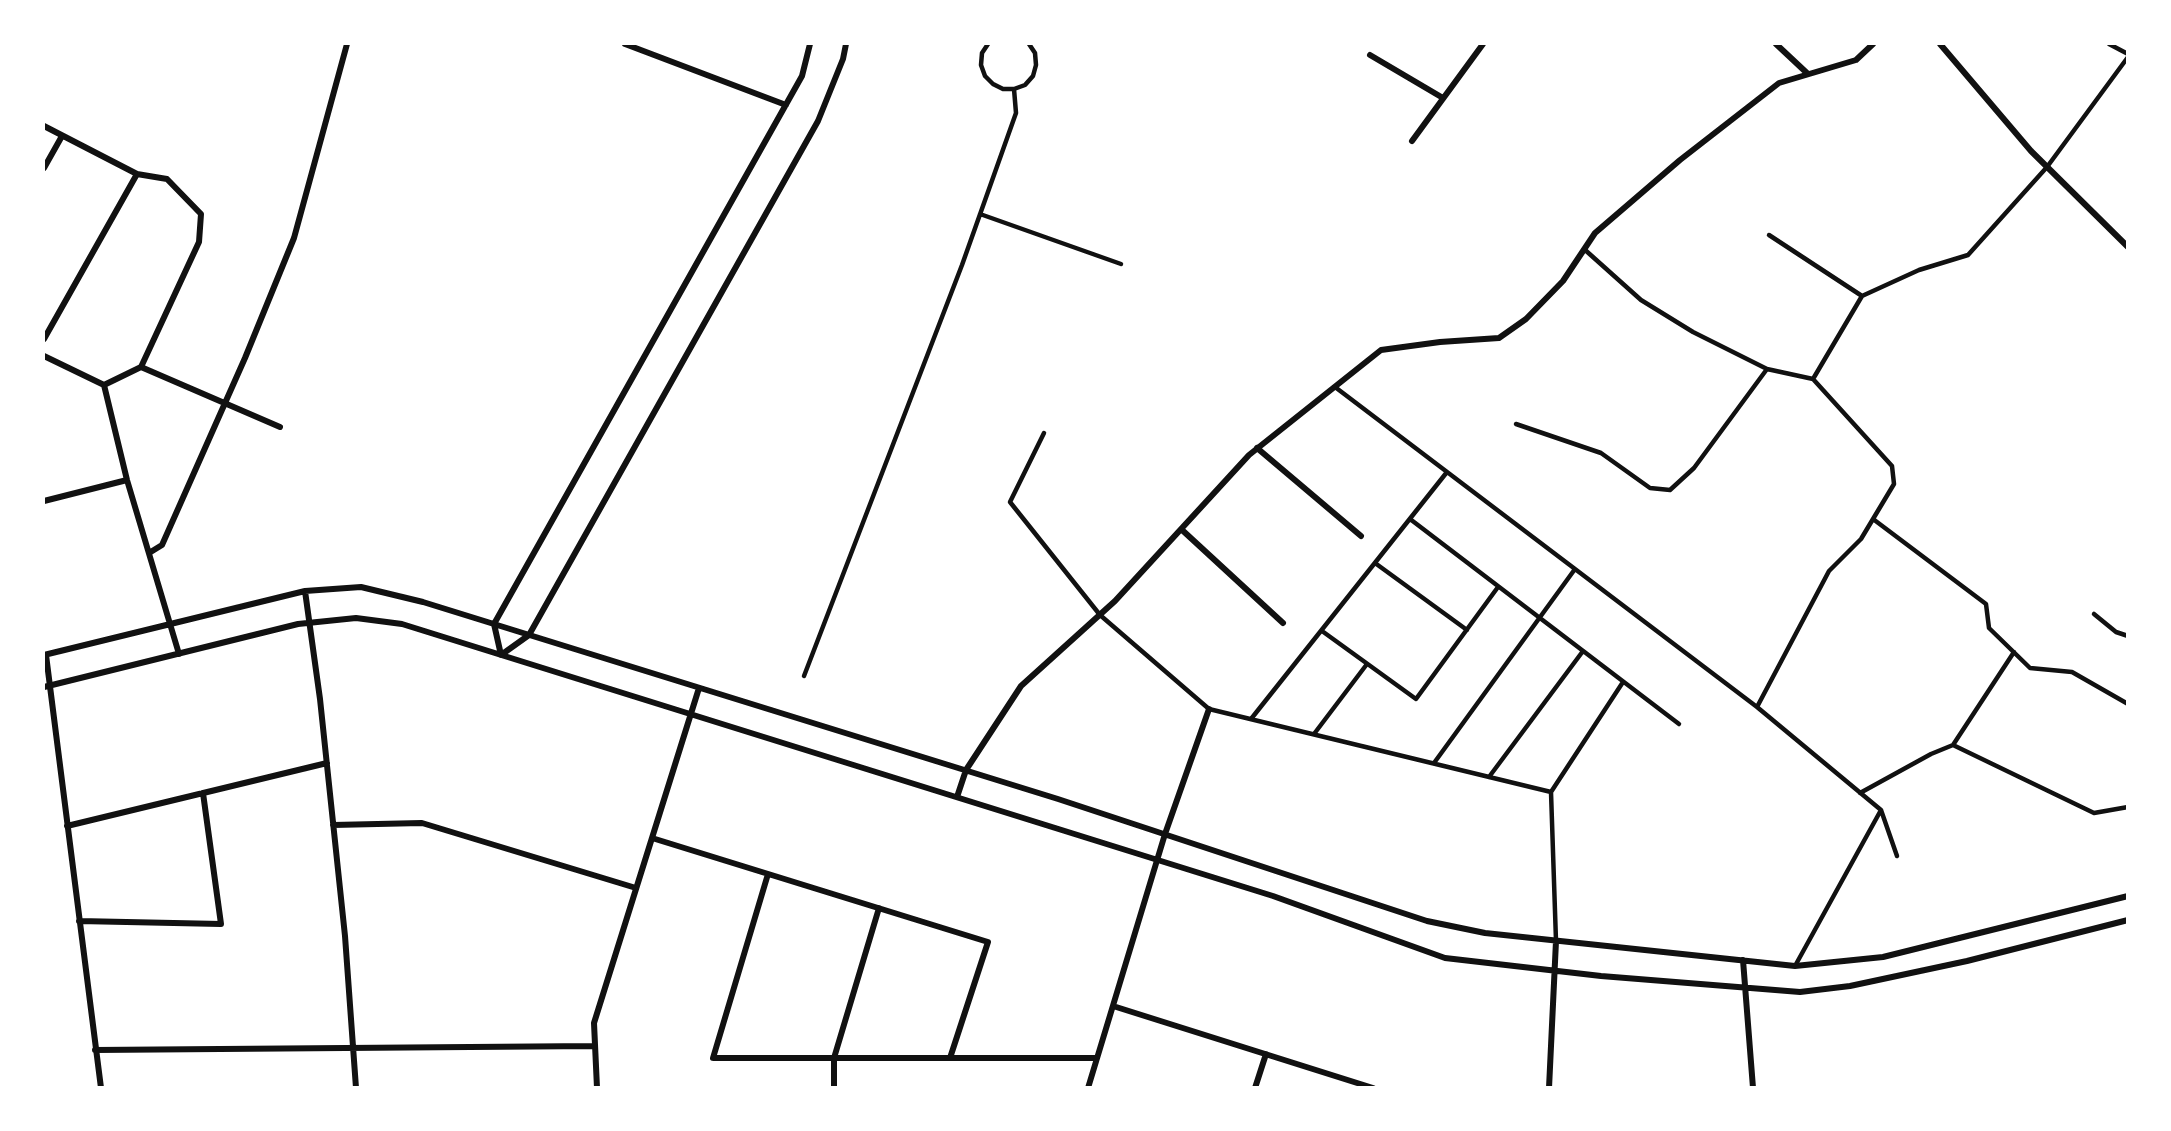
<!DOCTYPE html>
<style>
body{margin:0}
#map{position:relative;width:2171px;height:1131px;overflow:hidden;background:#fff;font-family:Manrope,sans-serif}
canvas{display:block}
.frame{position:absolute;inset:0;border:45px solid #fff;pointer-events:none}
</style>
<div id="map">
<canvas width="2171" height="1131"></canvas>
<div class="frame"></div>
</div>
<script>
const ctx = document.querySelector('canvas').getContext('2d');
ctx.lineJoin = 'round';
function toPath(rows) {
  const path = new Path2D();
  for (const r of rows) {
    path.moveTo(r[0], r[1]);
    for (let i = 2; i < r.length; i += 2) path.lineTo(r[i], r[i + 1]);
  }
  return path;
}
function trace(path, color, width, dash) {
  ctx.strokeStyle = color;
  ctx.lineWidth = width;
  ctx.lineCap = dash ? 'butt' : 'round';
  ctx.setLineDash(dash || []);
  ctx.stroke(path);
}
const service = toPath([
 [988,44,982,53,981,65,985,76,993,84,1003,89,1014,89,1025,85,1033,76,1036,65,1035,53,1029,44],
 [2109,44,2128,54],
 [980,214,1121,264],
 [1769,235,1862,296,1919,270,1968,255,2047,167,2128,57],
 [1584,249,1641,300,1693,332,1767,369,1813,379],
 [1335,387,1757,707,1881,810,1897,856],
 [1516,424,1601,453,1650,488,1670,490,1694,468,1767,369],
 [1044,433,1010,502,1100,615,1209,709,1551,792],
 [1410,519,1679,724],
 [1873,519,1986,604,1989,628,2030,668,2072,672,2128,704],
 [1375,563,1467,630],
 [2094,614,2116,632,2128,636],
 [1322,631,1416,699,1498,587],
 [804,676,962,265,1016,113,1014,89],
 [1757,707,1829,571,1861,539,1894,484,1892,466,1813,379,1862,296],
 [1251,719,1447,472],
 [1314,734,1367,664],
 [1953,745,2094,813,2128,807],
 [1434,763,1575,569],
 [1489,777,1583,651],
 [1860,793,1931,754,1953,745,2014,652],
 [1556,941,1551,792,1623,682],
 [1795,966,1881,810]
]);
const minor = toPath([
 [625,44,786,105],
 [810,44,802,76,494,624,501,655,529,635,818,121,843,59,846,44],
 [1776,44,1808,74],
 [1940,44,2031,151,2128,247],
 [1370,55,1443,98],
 [44,126,137,174,167,179,201,214,199,242,141,367],
 [1412,141,1483,44],
 [44,168,62,136],
 [44,339,137,174],
 [44,356,104,385,127,480,179,654],
 [104,385,141,367,280,427],
 [1257,448,1361,536],
 [44,501,127,480],
 [1181,529,1283,623],
 [149,553,162,545,245,358,294,238,347,44],
 [305,591,320,699,345,936,356,1088],
 [44,655,305,591,361,587,423,602,1058,799,1427,921,1485,933,1795,966,1883,957,2128,896],
 [46,655,101,1088],
 [44,687,298,624,356,618,402,624,1273,896,1445,958,1601,976,1800,992,1850,986,1967,961,2128,920],
 [957,797,966,770,1021,686,1115,601,1249,455,1381,350,1440,342,1499,338,1526,319,1563,281,1595,233,1680,160,1779,83,1856,60,1873,44],
 [333,825,422,823,636,888],
 [67,826,327,763],
 [652,838,988,942,950,1058],
 [768,874,713,1058,1097,1058],
 [79,921,221,924,203,793],
 [1743,960,1753,1088],
 [1113,1006,1373,1088],
 [95,1050,595,1046],
 [597,1088,594,1023,699,688],
 [834,1088,834,1058,879,908],
 [1088,1088,1165,834,1209,709],
 [1255,1088,1266,1054],
 [1549,1088,1556,941]
]);
trace(service, '#111', 4.5);
trace(minor, '#111', 6);
</script>
